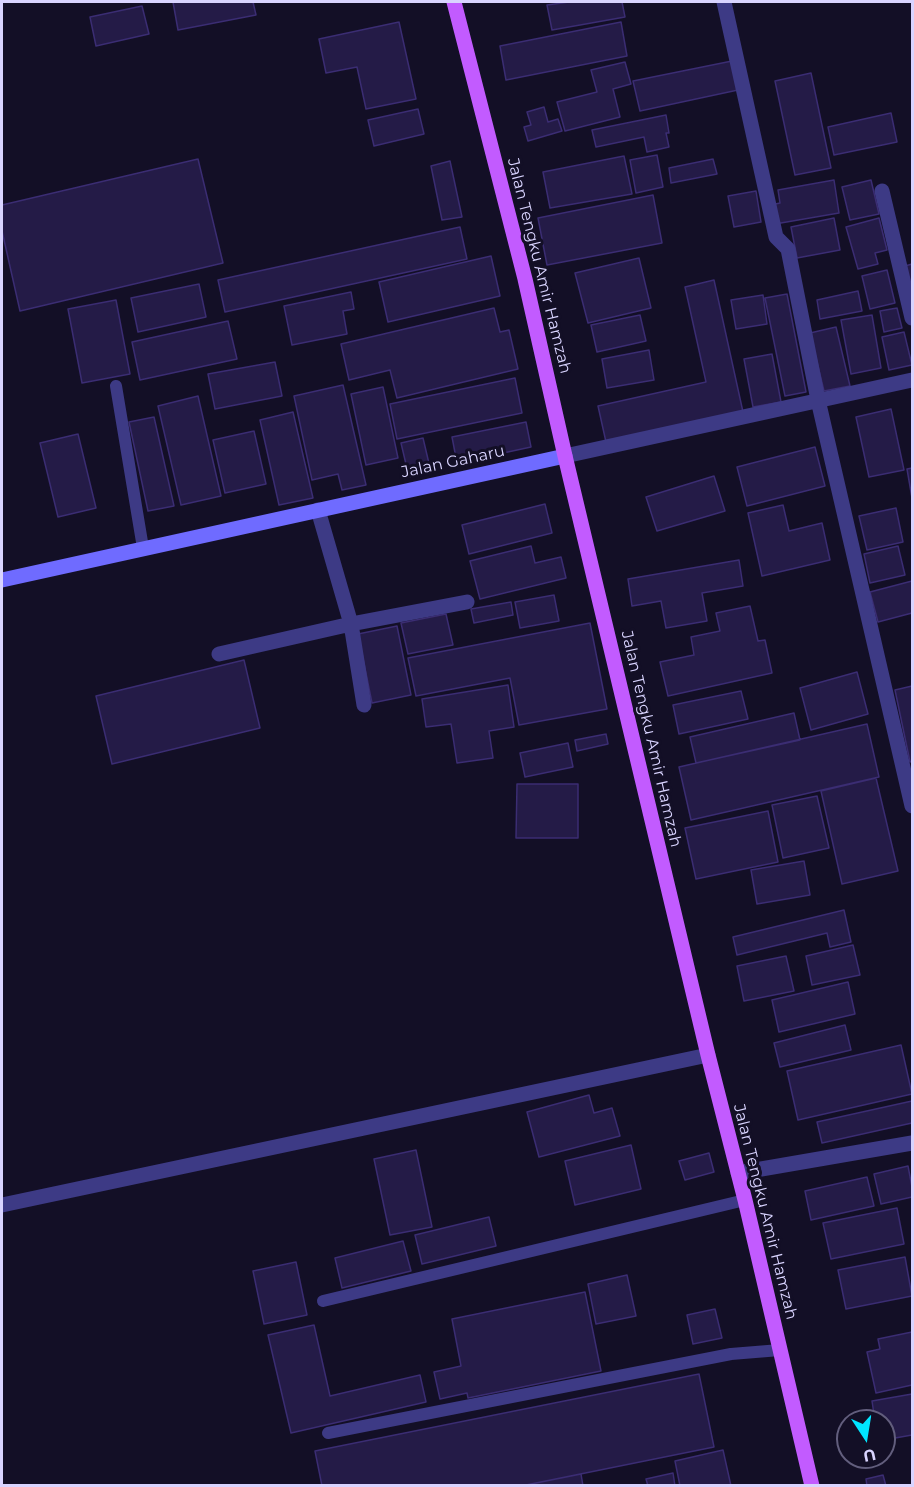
<!DOCTYPE html>
<style>
body{margin:0}
#map{position:relative;width:914px;height:1487px;overflow:hidden;background:#130f26;font-family:Montserrat,sans-serif}
canvas{display:block}
.frame{position:absolute;inset:0;border:3px solid #d9d4ff;pointer-events:none}
.north{position:absolute;left:836px;top:1409px;width:60px;height:60px;box-sizing:border-box;background:#130f26;border:2px solid #625e7d;border-radius:50%;rotate:168deg;font-size:16px;font-weight:700;line-height:24px;text-align:center;color:#d9d4ff}
.north::after{content:'';display:block;margin:auto;width:21px;height:27px;background:#00e5ff;clip-path:polygon(50% 0,100% 100%,50% 72%,0 100%)}
</style>
<div id="map">
<canvas width="914" height="1487"></canvas>
<div class="frame"></div>
<div class="north">U</div>
</div>
<script>
const ctx = document.querySelector('canvas').getContext('2d');
ctx.lineJoin = 'round';
function fill(path, color) {
  ctx.fillStyle = color;
  ctx.fill(path, 'evenodd');
}
function toPath(rows) {
  const path = new Path2D();
  for (const r of rows) {
    path.moveTo(r[0], r[1]);
    for (let i = 2; i < r.length; i += 2) path.lineTo(r[i], r[i + 1]);
  }
  return path;
}
function trace(path, color, width, dash) {
  ctx.strokeStyle = color;
  ctx.lineWidth = width;
  ctx.lineCap = dash ? 'butt' : 'round';
  ctx.setLineDash(dash || []);
  ctx.stroke(path);
}
function write(font, color, halo, rows, align = 'center') {
  ctx.font = font + ' Montserrat,sans-serif';
  ctx.lineWidth = 6;
  ctx.setLineDash([]);
  ctx.textBaseline = 'middle';
  ctx.strokeStyle = halo;
  ctx.fillStyle = color;
  for (const [text, x, y, turn = 0] of rows) {
    ctx.save();
    ctx.translate(x, y);
    ctx.rotate((+turn || 0) * Math.PI / 180);
    ctx.textAlign = isNaN(turn) ? turn : align;
    if (halo) ctx.strokeText(text, 0, 0);
    ctx.fillText(text, 0, 0);
    ctx.restore();
  }
}
const building = toPath([
 [173,2,253,2,256,15,178,30,173,2],
 [569,2,622,2,625,17,552,30,547,5,569,2],
 [142,6,149,34,96,46,90,17,142,6],
 [399,22,416,99,366,109,357,67,326,73,319,39,399,22],
 [621,22,627,56,506,80,500,46,621,22],
 [732,61,738,90,640,111,633,81,732,61],
 [625,62,631,84,613,89,620,117,565,131,557,102,597,92,591,70,625,62],
 [811,73,831,168,795,175,775,81,811,73],
 [544,107,548,122,558,119,562,131,528,141,524,127,531,125,527,112,544,107],
 [418,109,424,134,374,146,368,120,418,109],
 [891,113,897,142,834,155,828,127,891,113],
 [666,115,669,133,666,133,669,147,647,152,644,137,596,147,592,130,666,115],
 [657,155,663,187,636,193,630,160,657,155],
 [624,156,632,194,550,208,543,172,624,156],
 [198,159,223,263,20,311,2,231,2,205,198,159],
 [713,159,717,174,671,183,669,168,713,159],
 [450,161,462,217,442,220,431,166,450,161],
 [834,180,839,213,775,224,771,205,780,203,778,190,834,180],
 [871,180,879,214,850,220,842,187,871,180],
 [756,191,761,222,734,227,728,196,756,191],
 [653,195,662,243,547,265,538,218,653,195],
 [834,218,840,250,797,258,791,227,834,218],
 [879,218,887,250,875,253,878,264,858,269,846,227,879,218],
 [460,227,467,259,225,312,218,280,460,227],
 [491,256,500,296,388,322,379,282,491,256],
 [639,258,651,308,588,323,575,273,639,258],
 [912,264,912,298,905,266,912,264],
 [887,270,895,303,870,309,862,276,887,270],
 [714,280,743,412,606,442,598,406,706,382,685,287,714,280],
 [199,284,206,317,138,332,131,298,199,284],
 [858,291,862,311,820,319,817,300,858,291],
 [351,292,354,309,343,311,347,334,292,345,284,306,351,292],
 [787,294,806,392,785,396,765,298,787,294],
 [763,295,767,324,736,329,731,300,763,295],
 [116,300,130,374,82,383,68,309,116,300],
 [494,308,500,332,509,330,518,369,397,398,390,370,349,380,341,344,494,308],
 [897,308,902,328,884,332,880,311,897,308],
 [640,315,646,341,597,352,591,325,640,315],
 [872,315,881,368,851,374,841,320,872,315],
 [228,321,237,359,140,380,132,342,228,321],
 [836,327,850,386,824,391,810,333,836,327],
 [904,332,912,365,889,370,882,337,904,332],
 [649,350,654,380,607,388,602,359,649,350],
 [772,354,781,402,753,407,744,359,772,354],
 [275,362,282,396,215,409,208,374,275,362],
 [515,378,522,413,397,439,390,404,515,378],
 [343,385,366,485,342,490,338,474,312,480,294,396,343,385],
 [383,387,398,458,366,465,351,394,383,387],
 [198,396,221,496,181,505,158,406,198,396],
 [891,409,904,470,869,477,856,417,891,409],
 [293,412,313,498,279,505,260,420,293,412],
 [154,417,174,506,148,511,129,422,154,417],
 [526,422,531,447,457,463,452,437,526,422],
 [254,431,266,484,225,493,213,440,254,431],
 [78,434,96,508,58,517,40,443,78,434],
 [423,438,431,472,409,477,401,443,423,438],
 [815,447,825,486,747,506,737,467,815,447],
 [912,468,912,498,907,469,912,468],
 [714,476,725,511,657,531,646,497,714,476],
 [545,504,552,533,469,554,462,525,545,504],
 [783,505,789,531,822,523,830,560,762,576,748,513,783,505],
 [896,508,903,542,867,550,859,516,896,508],
 [531,546,535,563,561,557,566,578,480,599,470,561,531,546],
 [898,546,905,575,870,583,864,554,898,546],
 [739,560,743,586,702,593,707,621,666,628,661,601,632,606,628,579,739,560],
 [912,581,912,613,878,622,870,592,912,581],
 [554,595,559,621,520,628,515,602,554,595],
 [511,602,513,615,474,623,471,609,511,602],
 [750,606,758,641,765,640,772,673,668,696,660,662,694,655,691,637,720,631,716,613,750,606],
 [446,614,453,645,408,654,401,623,446,614],
 [590,623,607,709,519,725,510,678,416,696,408,658,590,623],
 [397,626,411,695,372,703,358,634,397,626],
 [244,660,260,728,112,764,96,696,244,660],
 [857,672,868,714,811,730,800,688,857,672],
 [508,685,514,727,489,731,493,758,457,763,451,724,426,727,422,699,508,685],
 [912,686,912,761,910,762,895,690,912,686],
 [741,691,748,719,679,734,673,705,741,691],
 [794,713,800,740,696,763,690,737,794,713],
 [867,724,879,777,691,820,679,767,867,724],
 [606,734,608,744,577,751,575,740,606,734],
 [568,743,573,767,525,777,520,753,568,743],
 [876,778,898,871,842,884,821,791,876,778],
 [517,784,578,784,578,838,516,838,517,784],
 [817,796,829,848,783,858,772,805,817,796],
 [768,811,778,862,696,879,685,828,768,811],
 [804,861,810,895,757,904,751,870,804,861],
 [844,910,851,942,830,947,827,933,737,955,733,937,844,910],
 [853,945,860,975,812,985,806,956,853,945],
 [786,956,794,991,744,1001,737,966,786,956],
 [848,982,855,1014,779,1032,772,1000,848,982],
 [845,1025,851,1050,780,1067,774,1043,845,1025],
 [901,1045,912,1094,798,1120,787,1071,901,1045],
 [589,1095,594,1113,612,1108,620,1136,539,1157,527,1112,589,1095],
 [912,1101,912,1123,822,1143,817,1122,912,1101],
 [631,1145,641,1189,575,1205,565,1161,631,1145],
 [416,1150,432,1227,390,1235,374,1159,416,1150],
 [709,1153,714,1172,685,1180,679,1161,709,1153],
 [908,1166,912,1187,912,1197,881,1204,874,1174,908,1166],
 [867,1177,874,1206,811,1220,805,1191,867,1177],
 [897,1208,904,1244,831,1259,823,1223,897,1208],
 [489,1217,496,1246,422,1264,415,1235,489,1217],
 [403,1241,411,1271,342,1288,335,1258,403,1241],
 [905,1257,912,1296,846,1309,838,1270,905,1257],
 [296,1262,307,1315,264,1324,253,1271,296,1262],
 [627,1275,636,1316,596,1324,588,1284,627,1275],
 [585,1292,601,1371,468,1398,467,1393,440,1399,434,1372,461,1366,452,1319,585,1292],
 [715,1309,722,1338,693,1344,687,1315,715,1309],
 [314,1325,330,1396,420,1375,426,1402,291,1433,268,1335,314,1325],
 [912,1332,912,1385,876,1393,867,1352,880,1349,878,1339,912,1332],
 [699,1374,714,1447,521,1486,322,1486,315,1451,699,1374],
 [912,1394,912,1435,884,1440,884,1421,875,1421,872,1401,912,1394],
 [723,1450,731,1486,680,1486,675,1461,723,1450],
 [673,1473,675,1486,648,1486,646,1479,673,1473],
 [581,1474,583,1486,521,1486,581,1474],
 [883,1475,886,1486,867,1486,866,1479,883,1475]
]);
const lane = toPath([
 [116,386,143,548],
 [323,1301,745,1200],
 [328,1433,731,1354,780,1350]
]);
const street = toPath([
 [724,2,776,237,788,249,818,400,912,806],
 [882,191,912,318],
 [565,456,912,380],
 [318,510,351,624,467,602],
 [219,654,351,624,364,705],
 [738,1173,912,1143],
 [2,1205,708,1055]
]);
const secondary = toPath([
 [2,580,565,456]
]);
const primary = toPath([
 [454,2,525,279,565,456,708,1055,745,1200,812,1486]
]);
const streetNames = [
 ["Jalan Tengku Amir Hamzah",539,266,76],
 ["Jalan Gaharu",453,462,-12],
 ["Jalan Tengku Amir Hamzah",651,739,77],
 ["Jalan Tengku Amir Hamzah",765,1212,76]
];
fill(building, '#241b47');
trace(building, '#3b2d73', 1.5);
trace(lane, '#3d3a85', 12);
trace(street, '#3d3a85', 15);
trace(secondary, '#6f6bff', 15);
trace(primary, '#c25bff', 15);
write('16px', '#d9d4ff', '#130f26', streetNames);
</script>
